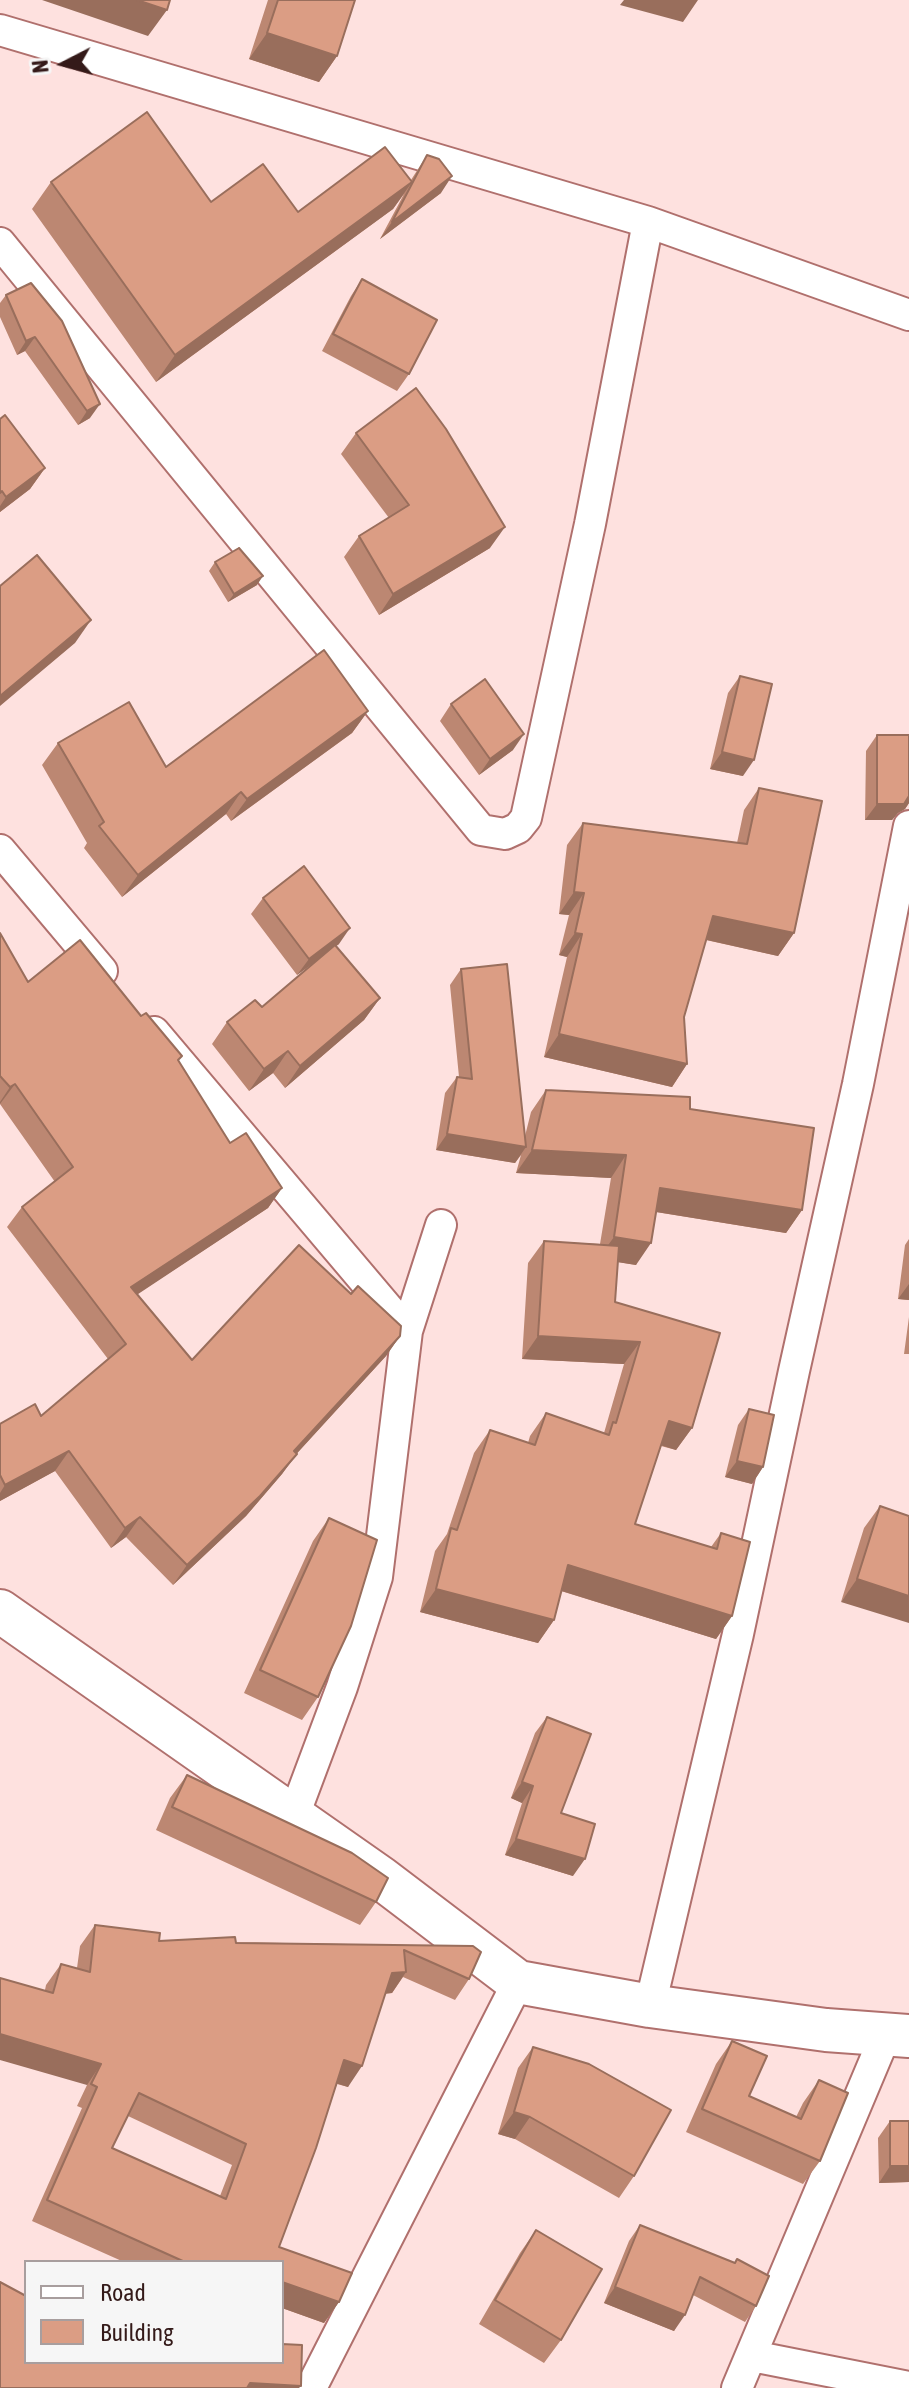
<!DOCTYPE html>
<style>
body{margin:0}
#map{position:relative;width:909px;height:2388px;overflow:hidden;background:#fee1df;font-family:"Asap Condensed",sans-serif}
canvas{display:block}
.legend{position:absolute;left:24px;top:2260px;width:260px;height:104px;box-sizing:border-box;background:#f6f6f6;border:2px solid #a89e9e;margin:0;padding:10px 14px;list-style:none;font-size:24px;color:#341a19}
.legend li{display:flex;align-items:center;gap:16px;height:40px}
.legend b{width:40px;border:2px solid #a89e9e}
.north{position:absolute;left:24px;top:24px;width:80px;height:80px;-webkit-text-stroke:6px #f6f6f6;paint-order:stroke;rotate:264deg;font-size:22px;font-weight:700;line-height:32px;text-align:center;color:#341a19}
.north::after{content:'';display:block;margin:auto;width:28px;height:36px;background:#341a19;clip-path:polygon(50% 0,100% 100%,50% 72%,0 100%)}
</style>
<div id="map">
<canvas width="909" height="2388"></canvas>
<ul class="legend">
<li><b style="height:10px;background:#fff"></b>Road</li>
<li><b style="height:22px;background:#db9d84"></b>Building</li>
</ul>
<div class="north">N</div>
</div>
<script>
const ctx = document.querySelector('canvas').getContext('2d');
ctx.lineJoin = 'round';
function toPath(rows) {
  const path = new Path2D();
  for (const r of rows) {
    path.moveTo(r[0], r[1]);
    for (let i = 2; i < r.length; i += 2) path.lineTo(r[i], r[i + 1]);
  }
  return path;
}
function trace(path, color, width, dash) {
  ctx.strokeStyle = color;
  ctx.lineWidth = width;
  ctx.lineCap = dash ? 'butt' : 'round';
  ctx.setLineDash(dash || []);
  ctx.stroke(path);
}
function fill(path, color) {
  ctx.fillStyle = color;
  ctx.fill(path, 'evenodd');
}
const street = toPath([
 [0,30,648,222,909,315],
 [0,243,481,830,505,834,518,828,526,818,590,524,648,222],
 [0,850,102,971],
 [154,1032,407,1331],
 [293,1818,342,1687,377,1577,407,1331,441,1225],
 [650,2006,738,1634,794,1371,858,1084,909,826],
 [752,2356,909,2387],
 [311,2388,518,1982],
 [737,2388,886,2034]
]);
const secondary = toPath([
 [0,1611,381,1878,518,1982,650,2006,826,2030,909,2036]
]);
const wall = toPath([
 [268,0,355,0,337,56,319,82,249,59],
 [427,155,441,193,380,239,404,194,393,209,156,382,32,209,51,182,298,212,411,180],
 [362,279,409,374,397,391,322,351,351,296],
 [6,295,62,321,90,418,78,425,25,351,17,355,0,317,0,303],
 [0,419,45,468,30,489,0,512],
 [356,433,490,548,379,615,344,557,359,536,389,518,341,454],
 [215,562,257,585,228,602,209,571],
 [740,676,743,776,710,769,728,693],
 [451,704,513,750,479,775,440,721],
 [368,711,352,733,231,821,226,814,122,897,84,848,87,843,42,765,58,743,166,767],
 [877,735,909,735,909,803,905,809,898,813,892,820,865,820,866,751],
 [759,788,794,933,778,956,706,940,684,1017,687,1064,672,1087,544,1057,567,957,559,955,569,915,559,914,567,845,583,823,737,843,744,810],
 [263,898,339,944,336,946,380,998,364,1020,285,1088,273,1073,249,1091,212,1044,227,1022,262,1007,322,957,297,975,251,914],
 [0,933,28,982,179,1062,230,1143,282,1188,268,1208,137,1294,192,1360,351,1294,400,1336,386,1356,296,1454,282,1474,246,1516,173,1585,126,1537,111,1548,55,1471,0,1501,0,1424,41,1416,108,1359,7,1227,22,1207,55,1182,0,1104],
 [461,969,525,1136,531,1112,546,1090,690,1109,802,1210,786,1233,656,1212,636,1265,618,1262,615,1302,692,1428,676,1450,661,1446,635,1524,711,1547,721,1533,732,1616,716,1639,561,1591,554,1620,538,1643,420,1612,435,1551,447,1534,474,1453,490,1430,528,1443,530,1436,546,1413,604,1433,624,1364,522,1359,528,1263,544,1241,600,1244,611,1178,516,1173,521,1155,515,1163,436,1150,445,1093,457,1077,459,1077,450,985],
 [909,1239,909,1300,898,1299,905,1245],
 [909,1317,909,1354,904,1354],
 [749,1409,763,1467,752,1484,725,1477,738,1425],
 [880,1506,909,1516,841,1602,864,1528],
 [329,1518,318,1697,302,1720,244,1693,313,1541],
 [547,1717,561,1813,573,1876,505,1855,522,1803,511,1798,535,1733],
 [187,1775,376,1902,360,1925,156,1830,170,1798],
 [95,1925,159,1941,473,1946,469,1979,455,2000,403,1977,392,1993,385,1994,348,2087,337,2084,279,2247,339,2302,324,2323,282,2308,282,2262,124,2262,32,2221,82,2108,77,2106,87,2085,45,1990,46,1985,61,1964,77,1968,80,1946],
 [128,2116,232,2165,220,2196,112,2148],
 [732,2041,749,2096,796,2117,803,2103,819,2080,820,2161,803,2184,686,2132,716,2064],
 [533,2047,634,2176,619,2198,515,2139,498,2134,518,2068],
 [890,2121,909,2121,909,2182,879,2183,878,2138],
 [640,2225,756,2306,745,2322,693,2295,674,2331,604,2303,629,2241],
 [536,2230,561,2340,544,2363,479,2324,520,2253]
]);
const shadedWall = toPath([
 [42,0,137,0,167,10,148,36],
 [624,0,698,0,683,22,620,5],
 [267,33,337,56,319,82,249,59],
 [452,176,441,193,380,239,392,222],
 [412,182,393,209,156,382,175,355],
 [35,337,25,351,17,355,26,341],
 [100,404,90,418,78,425,87,411],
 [45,468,30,489,0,512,0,506,6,497],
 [505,527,490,548,379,615,393,594],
 [263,576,257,585,228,602,234,594],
 [91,620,75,643,0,706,0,696],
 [368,711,352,733,231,821,247,799],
 [524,734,513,750,479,775,490,759],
 [722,752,754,760,743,776,710,769],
 [241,792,226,814,122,897,138,875],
 [909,796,909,803,905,809,898,813,892,820,865,820,877,804],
 [574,892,584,893,569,915,559,914],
 [713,916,794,933,778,956,698,938],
 [350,928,339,944,297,975,309,959],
 [575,933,582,934,567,957,559,955],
 [380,998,364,1020,285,1088,300,1066],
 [559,1034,687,1064,672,1087,544,1057],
 [288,1051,273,1073,249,1091,264,1069],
 [15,1084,0,1104,0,1102,10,1087],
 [447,1134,526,1147,515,1163,436,1150],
 [532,1150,626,1155,611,1178,516,1173],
 [282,1188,268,1208,117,1308,131,1287],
 [660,1188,802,1210,786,1233,644,1210],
 [614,1237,651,1243,636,1265,598,1259],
 [909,1284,909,1300,898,1299],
 [400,1336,386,1356,280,1472,294,1451],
 [538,1336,640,1342,624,1364,522,1359],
 [669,1421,692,1428,676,1450,654,1443],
 [69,1451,55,1471,0,1501,0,1493,5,1485],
 [297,1454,282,1474,246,1516,173,1585,187,1565],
 [737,1461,763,1467,752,1484,725,1477],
 [140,1517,126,1537,111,1548,125,1528],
 [568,1565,732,1616,716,1639,552,1588],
 [857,1579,909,1596,909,1623,841,1602],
 [436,1589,554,1620,538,1643,420,1612],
 [522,1782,533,1786,522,1803,511,1798],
 [516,1839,585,1859,573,1876,505,1855],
 [406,1972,392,1993,377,1994,392,1973],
 [0,2034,101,2064,87,2085,0,2060],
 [344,2060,362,2066,348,2087,329,2081],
 [514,2112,530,2117,515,2139,498,2134],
 [890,2166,909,2166,909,2182,879,2183],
 [282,2282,339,2302,324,2323,282,2308],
 [615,2287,685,2315,674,2331,604,2303],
 [250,2383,301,2386,299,2388,246,2388]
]);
const building = toPath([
 [137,0,170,0,167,10,137,0],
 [278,0,355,0,337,56,267,33,278,0],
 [147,112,211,202,263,164,298,212,385,147,412,182,175,355,51,182,147,112],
 [427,155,439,159,452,176,392,222,427,155],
 [362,279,437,320,409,374,333,334,362,279],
 [31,283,62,321,100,404,87,411,35,337,26,341,6,295,31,283],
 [416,388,446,429,505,527,393,594,359,536,409,505,356,433,416,388],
 [5,415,45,468,6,497,2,491,0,493,0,419,5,415],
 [239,548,263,576,234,594,215,562,239,548],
 [37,555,91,620,0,696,0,586,37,555],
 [324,650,368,711,247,799,241,792,138,875,99,826,104,822,58,743,129,702,166,767,324,650],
 [740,676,772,684,754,760,722,752,740,676],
 [485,679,524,734,490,759,451,704,485,679],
 [877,735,909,735,909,796,904,804,877,804,877,735],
 [759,788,822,801,794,933,713,916,684,1017,687,1064,559,1034,582,934,575,933,584,893,574,892,583,823,747,844,759,788],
 [304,866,350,928,309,959,263,898,304,866],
 [0,933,28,982,80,940,141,1016,146,1013,182,1056,178,1060,230,1143,246,1133,282,1188,131,1287,192,1360,299,1245,351,1294,358,1286,401,1326,400,1336,294,1451,297,1454,260,1496,187,1565,140,1517,125,1528,69,1451,5,1485,0,1475,0,1424,35,1404,41,1416,126,1344,22,1207,73,1167,15,1084,10,1087,0,1076,0,933],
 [335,945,380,998,300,1066,288,1051,264,1069,227,1022,255,1000,262,1007,335,945],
 [507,964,526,1147,447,1134,457,1077,472,1079,461,969,507,964],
 [546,1090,690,1097,690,1109,814,1128,802,1210,660,1188,651,1243,614,1237,626,1155,532,1150,546,1090],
 [544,1241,619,1246,615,1302,720,1333,692,1428,669,1421,635,1524,717,1549,721,1533,750,1542,732,1616,568,1565,554,1620,436,1589,451,1528,457,1530,490,1430,535,1445,546,1413,609,1435,613,1422,616,1423,640,1342,538,1336,544,1241],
 [749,1409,774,1415,763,1467,737,1461,749,1409],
 [880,1506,909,1516,909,1596,857,1579,880,1506],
 [329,1518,377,1540,351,1626,318,1697,260,1670,329,1518],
 [547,1717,591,1734,561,1813,595,1824,585,1859,516,1839,533,1786,522,1782,547,1717],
 [187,1775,352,1853,388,1878,376,1902,172,1807,187,1775],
 [95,1925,160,1933,159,1941,235,1937,236,1943,473,1946,481,1952,469,1979,404,1950,406,1972,392,1973,362,2066,344,2060,316,2148,279,2247,352,2273,339,2302,282,2282,282,2262,185,2262,47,2200,97,2087,91,2084,101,2064,0,2034,0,1978,53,1993,61,1964,90,1972,95,1925],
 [139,2093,246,2144,226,2199,112,2148,139,2093],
 [732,2041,767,2056,749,2096,801,2119,819,2080,848,2093,820,2161,702,2109,732,2041],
 [533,2047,589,2064,671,2110,634,2176,530,2117,514,2112,533,2047],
 [890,2121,909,2121,909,2166,890,2166,890,2121],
 [640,2225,735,2263,737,2259,769,2276,756,2306,700,2277,685,2315,615,2287,640,2225],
 [536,2230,602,2269,561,2340,495,2300,536,2230],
 [0,2282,26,2296,26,2362,282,2362,282,2344,302,2345,301,2386,250,2383,247,2388,0,2388,0,2282]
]);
trace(street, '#b0706d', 34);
trace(secondary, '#b0706d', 46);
trace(street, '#fff', 30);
trace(secondary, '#fff', 42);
fill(wall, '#bc8772');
fill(shadedWall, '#996e5c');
fill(building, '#db9d84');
trace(building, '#996e5c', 2);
</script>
